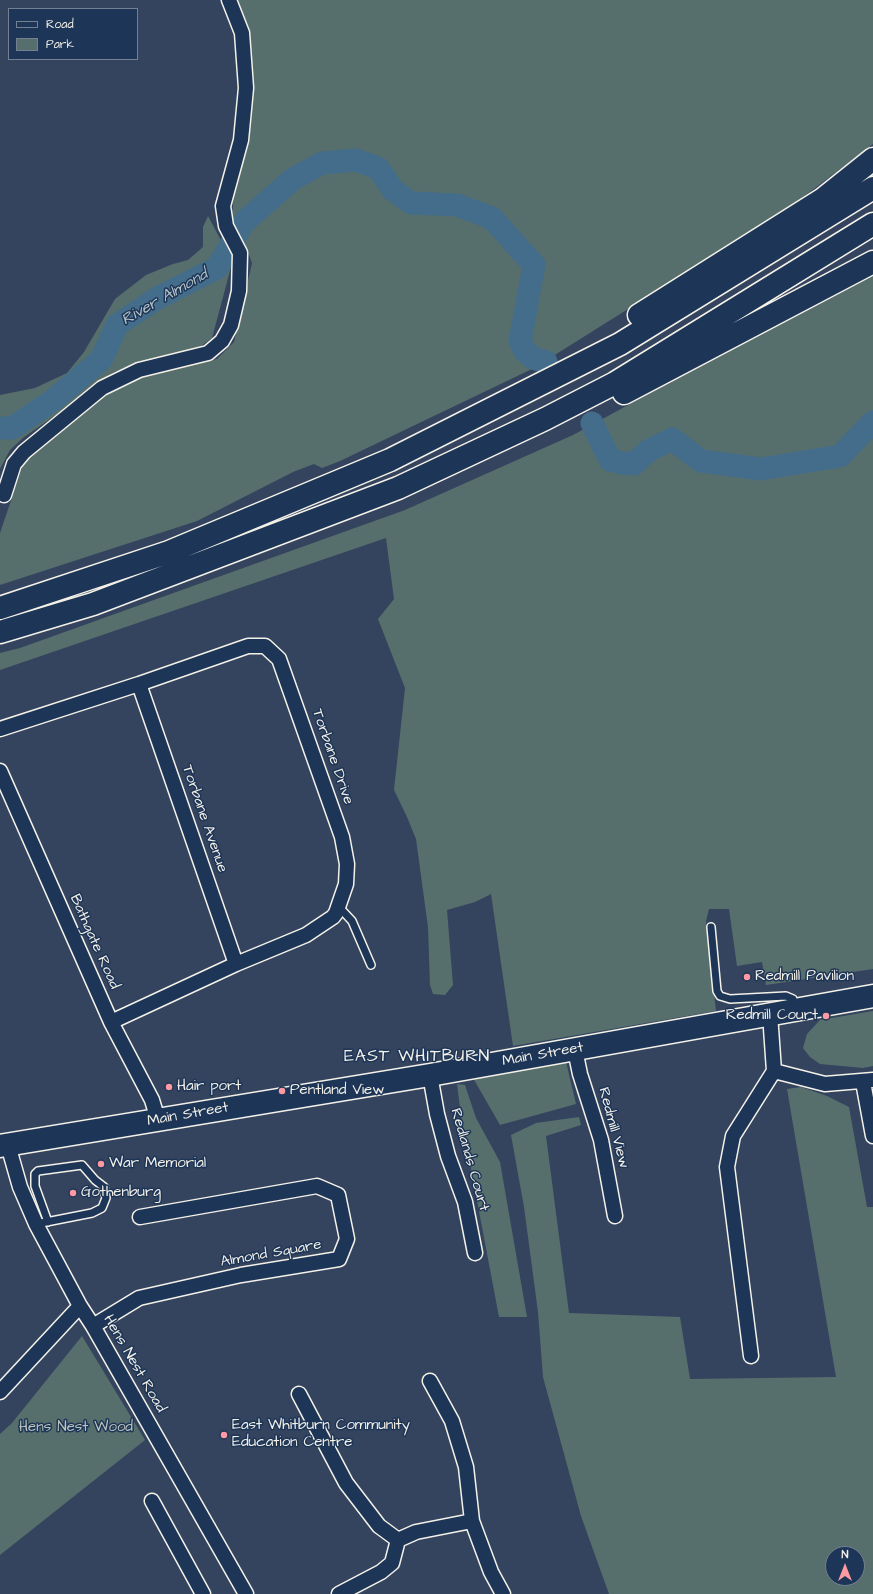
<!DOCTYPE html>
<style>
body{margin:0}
#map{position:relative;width:873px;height:1594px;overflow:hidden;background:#34445f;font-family:"Architects Daughter",sans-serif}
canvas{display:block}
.legend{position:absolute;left:8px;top:8px;width:130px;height:52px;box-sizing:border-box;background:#1d3557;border:1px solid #738091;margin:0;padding:5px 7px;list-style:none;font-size:12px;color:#f4f1e8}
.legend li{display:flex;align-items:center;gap:8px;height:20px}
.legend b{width:20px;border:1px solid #738091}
.north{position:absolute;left:825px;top:1546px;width:40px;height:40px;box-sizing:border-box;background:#1d3557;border:1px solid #738091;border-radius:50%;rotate:0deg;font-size:11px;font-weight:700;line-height:16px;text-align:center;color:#f4f1e8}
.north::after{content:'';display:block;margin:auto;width:14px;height:18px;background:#ff9aa2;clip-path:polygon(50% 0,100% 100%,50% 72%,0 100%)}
</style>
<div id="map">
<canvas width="873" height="1594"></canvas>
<ul class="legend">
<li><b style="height:5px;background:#1d3557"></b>Road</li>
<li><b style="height:11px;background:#576f6c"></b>Park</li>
</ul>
<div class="north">N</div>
</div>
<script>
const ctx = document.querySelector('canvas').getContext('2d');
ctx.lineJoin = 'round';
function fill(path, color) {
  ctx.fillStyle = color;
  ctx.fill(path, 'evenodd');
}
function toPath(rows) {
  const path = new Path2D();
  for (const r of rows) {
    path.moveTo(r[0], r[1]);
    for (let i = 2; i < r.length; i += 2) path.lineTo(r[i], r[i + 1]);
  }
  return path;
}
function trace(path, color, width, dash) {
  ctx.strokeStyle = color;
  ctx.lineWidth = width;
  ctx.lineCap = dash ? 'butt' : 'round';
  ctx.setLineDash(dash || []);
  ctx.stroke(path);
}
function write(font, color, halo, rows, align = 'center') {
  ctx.font = font + ' "Architects Daughter",sans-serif';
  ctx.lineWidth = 3;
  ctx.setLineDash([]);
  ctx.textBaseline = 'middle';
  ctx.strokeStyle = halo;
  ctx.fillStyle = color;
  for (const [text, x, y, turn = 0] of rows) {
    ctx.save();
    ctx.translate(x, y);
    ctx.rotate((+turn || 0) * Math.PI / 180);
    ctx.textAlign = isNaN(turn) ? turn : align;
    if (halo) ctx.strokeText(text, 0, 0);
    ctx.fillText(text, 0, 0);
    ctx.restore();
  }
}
const green = toPath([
 [236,0,873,0,873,144,786,210,534,368,340,461,322,468,314,464,293,472,197,521,0,585,0,533,24,462,35,448,107,392,129,379,217,359,234,342,252,263,247,249,232,216,235,185,251,116,251,65,241,12],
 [208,216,223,244,234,256,212,338,201,346,114,372,75,402,24,437,10,450,0,469,0,395,35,388,67,373,84,352,115,299,146,275,173,264,188,260,203,247,203,227],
 [873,272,873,969,766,985,762,962,737,966,729,909,709,909,706,921,716,1011,513,1046,491,894,475,902,447,910,453,985,445,995,433,994,430,985,428,927,416,839,407,817,394,790,405,688,378,619,394,599,386,538,0,670,0,653,20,648,405,510,573,435],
 [873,1011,873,1066,863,1068,820,1064,810,1057,803,1048,807,1034,820,1020],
 [566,1062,576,1104,500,1125,473,1078],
 [457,1084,465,1085,476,1118,500,1162,527,1317,499,1317,461,1116],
 [801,1087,827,1096,849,1107,867,1207,873,1207,873,1594,609,1594,581,1516,543,1377,538,1312,524,1207,511,1135,536,1123,579,1117,581,1125,546,1136,569,1313,680,1317,690,1379,836,1377,787,1089],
 [833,1554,857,1554,857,1578,833,1578],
 [82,1336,145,1440,0,1555,0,1434,12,1423]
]);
const river = toPath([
 [592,423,610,460,622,463,634,464,648,451,672,439,701,461,761,469,840,456,873,422],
 [0,428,12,428,52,401,101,360,117,325,156,299,217,268,244,222,293,179,322,163,356,160,378,168,393,190,411,203,457,205,492,218,534,265,520,341,525,351,533,358,546,362]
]);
const lane = toPath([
 [338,906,352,921,371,965],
 [711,927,717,991,720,996,730,999,786,996,793,999,796,1008],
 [36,1224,92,1213,102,1208,106,1198,104,1187,95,1180,82,1165,38,1171,35,1174,35,1186,48,1222]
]);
const street = toPath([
 [4,495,14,464,24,452,102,388,139,370,208,353,222,341,231,325,239,291,240,253,226,226,223,206,241,140,246,88,242,33,229,0],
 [139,684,236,964],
 [0,729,139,684,248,646,265,646,279,659,342,837,347,864,346,884,336,913,333,917,306,935,236,964,111,1022],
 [0,771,111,1022,152,1100,158,1120],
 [575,1050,580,1074,601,1140,615,1216],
 [774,1071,825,1084,873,1080],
 [430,1075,437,1114,448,1156,465,1202,475,1253],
 [863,1082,873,1136],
 [8,1145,20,1187,36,1224,80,1306,93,1326,246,1594],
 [93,1326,139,1298,241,1275,339,1259,347,1239,338,1195,317,1186,140,1217],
 [751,1356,727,1167,733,1136,774,1071,770,1014],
 [430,1381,452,1421,466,1467,472,1521,491,1572,503,1594],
 [0,1392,80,1306],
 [299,1394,346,1483,379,1526,398,1540,416,1532,472,1521],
 [152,1501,203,1594],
 [339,1594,381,1572,392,1563,398,1540]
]);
const primary = toPath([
 [0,1146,430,1075,873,996]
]);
const highway = toPath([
 [639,315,823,199,873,159],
 [624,393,873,262],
 [0,608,169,552,390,460,620,344,873,188],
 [0,632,93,604,398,488,545,419,615,383,873,224]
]);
const markers = [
 [747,977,4,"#ff9aa2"],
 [826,1016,4,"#ff9aa2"],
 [169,1087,4,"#ff9aa2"],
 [282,1091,4,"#ff9aa2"],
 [101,1164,4,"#ff9aa2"],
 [73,1193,4,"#ff9aa2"],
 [224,1435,4,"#ff9aa2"]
];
const streetNames = [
 ["Torbane Drive",332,757,71],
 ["Torbane Avenue",204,819,71],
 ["Bathgate Road",94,942,66],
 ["Main Street",543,1055,-10],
 ["Main Street",188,1115,-10],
 ["Redmill View",613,1128,75],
 ["Redlands Court",469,1160,74],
 ["Almond Square",271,1254,-10],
 ["Hens Nest Road",134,1364,60]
];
const poiNames = [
 ["Redmill Pavilion",755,977],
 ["Redmill Court",818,1016,"right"],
 ["Hair port",177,1087],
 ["Pentland View",290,1091],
 ["War Memorial",109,1164],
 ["Gothenburg",81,1193],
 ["East Whitburn Community",232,1426],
 ["Education Centre",232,1443]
];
const parkNames = [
 ["Hens Nest Wood",76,1428]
];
const waterNames = [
 ["River Almond",165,298,-30]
];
const quarterNames = [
 ["EAST WHITBURN",417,1057]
];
fill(green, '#576f6c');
trace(river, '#436d8a', 23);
trace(lane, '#f4f1e8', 10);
trace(street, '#f4f1e8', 17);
trace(primary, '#f4f1e8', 25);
trace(highway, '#f4f1e8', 25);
trace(lane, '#1d3557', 7);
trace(street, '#1d3557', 14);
trace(primary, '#1d3557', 22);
trace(highway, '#1d3557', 22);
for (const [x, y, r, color] of markers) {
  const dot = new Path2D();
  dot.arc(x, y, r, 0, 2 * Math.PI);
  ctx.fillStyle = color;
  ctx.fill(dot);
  trace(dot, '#1d3557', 1.5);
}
write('15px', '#f4f1e8', '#1d3557', streetNames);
write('15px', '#f4f1e8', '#1d3557', poiNames, 'left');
write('15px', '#bdc4bd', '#1d3557', parkNames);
write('italic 16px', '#b6c3c7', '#1d3557', waterNames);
ctx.letterSpacing = '1px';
write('17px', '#f4f1e8', '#1d3557', quarterNames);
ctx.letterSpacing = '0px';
</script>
